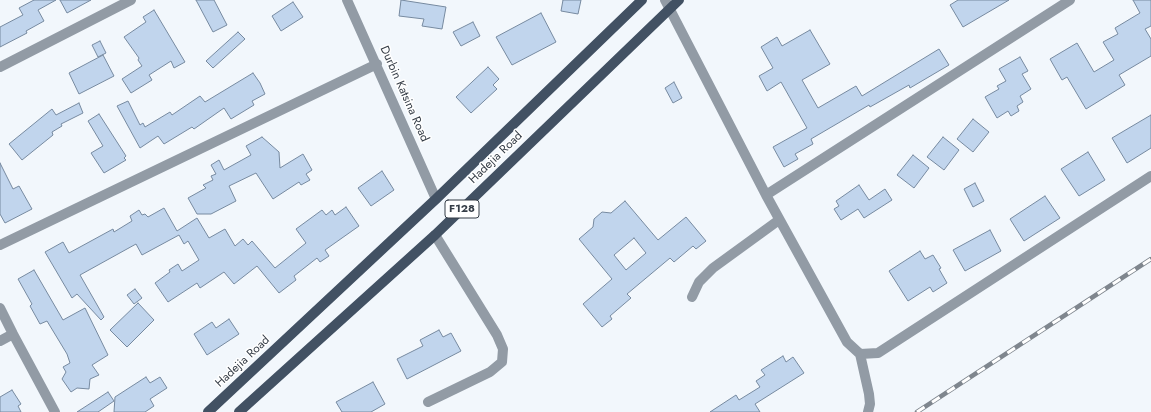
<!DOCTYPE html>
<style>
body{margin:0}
canvas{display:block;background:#f2f7fc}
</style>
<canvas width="1151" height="412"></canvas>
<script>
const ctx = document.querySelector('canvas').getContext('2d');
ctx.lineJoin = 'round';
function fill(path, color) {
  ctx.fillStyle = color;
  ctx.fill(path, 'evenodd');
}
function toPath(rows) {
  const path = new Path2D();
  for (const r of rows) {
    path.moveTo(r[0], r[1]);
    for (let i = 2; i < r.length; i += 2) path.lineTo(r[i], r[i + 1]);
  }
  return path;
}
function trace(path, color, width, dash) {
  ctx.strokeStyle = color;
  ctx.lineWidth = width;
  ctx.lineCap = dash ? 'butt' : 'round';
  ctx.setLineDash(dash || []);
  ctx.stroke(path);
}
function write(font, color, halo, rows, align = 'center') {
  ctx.font = font + ' Jost,sans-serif';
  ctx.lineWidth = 3;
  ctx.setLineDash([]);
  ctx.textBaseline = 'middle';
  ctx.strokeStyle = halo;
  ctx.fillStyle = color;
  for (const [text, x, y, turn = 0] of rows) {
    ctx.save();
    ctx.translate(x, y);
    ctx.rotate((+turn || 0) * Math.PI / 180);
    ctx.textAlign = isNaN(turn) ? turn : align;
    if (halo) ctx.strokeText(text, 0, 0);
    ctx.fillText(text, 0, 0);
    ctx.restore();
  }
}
const building = toPath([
 [34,0,56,0,38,10,44,21,26,31,27,33,0,47,0,27,23,15,19,8,34,0],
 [60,0,91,0,67,13,60,0],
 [196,0,214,0,227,25,213,32,196,0],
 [401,0,446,7,442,29,422,26,424,19,399,16,401,0],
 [563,0,581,0,578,14,561,11,563,0],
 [958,0,1009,0,963,27,950,5,958,0],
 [1133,0,1151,0,1151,26,1145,29,1151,39,1151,56,1119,75,1125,85,1086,109,1067,77,1062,80,1050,59,1077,43,1094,72,1114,60,1103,42,1118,34,1115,28,1140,13,1133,0],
 [293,2,303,17,281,31,272,16,293,2],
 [154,10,185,62,174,68,171,61,149,75,152,80,131,93,122,79,142,66,138,60,139,58,124,37,146,22,143,17,154,10],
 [541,13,556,42,512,65,496,37,541,13],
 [473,22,480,36,461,46,453,32,473,22],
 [810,30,830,64,802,80,818,108,856,86,862,96,939,49,949,65,910,88,909,85,870,107,869,105,811,139,813,144,795,154,798,159,784,167,773,147,807,128,781,82,767,91,759,76,773,68,761,47,777,37,782,46,810,30],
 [238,32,245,39,213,68,206,61,238,32],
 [100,41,106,53,98,57,92,45,100,41],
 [103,55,114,76,79,94,69,73,103,55],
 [1020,57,1028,71,1022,74,1031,89,1020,96,1023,102,1017,106,1019,111,1011,116,1008,111,997,118,985,97,999,89,997,86,1006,81,999,69,1020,57],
 [488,67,499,79,493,85,497,89,471,113,456,97,488,67],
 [253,73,260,83,265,94,252,101,254,105,231,119,224,108,194,129,192,127,164,144,158,136,140,148,117,106,128,101,140,125,143,123,145,127,170,112,172,115,200,96,205,102,253,73],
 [674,82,682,98,673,103,665,88,674,82],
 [79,103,83,113,61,124,62,126,52,132,53,135,22,160,9,144,52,109,56,115,79,103],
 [99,114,126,156,124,158,126,160,104,173,91,153,103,146,88,121,99,114],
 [1151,115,1151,148,1127,163,1112,138,1151,115],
 [973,119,989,132,973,152,957,139,973,119],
 [262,137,279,152,280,168,303,154,312,170,306,174,310,180,301,185,299,182,273,199,256,173,229,186,236,201,211,214,197,214,188,198,206,188,203,185,213,180,211,176,216,174,211,165,219,160,224,170,251,155,246,146,262,137],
 [943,137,959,150,944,170,927,157,943,137],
 [1088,152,1105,180,1079,196,1061,169,1088,152],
 [913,155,929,168,914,188,897,175,913,155],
 [0,163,13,189,19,186,32,209,5,223,0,214,0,163],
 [382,171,394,190,371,206,358,188,382,171],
 [975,183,984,201,973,207,964,189,975,183],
 [859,185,869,200,885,189,892,200,864,218,858,209,841,220,834,209,839,206,836,201,859,185],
 [1045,196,1060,218,1024,241,1010,219,1045,196],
 [625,201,658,240,686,217,706,241,696,249,693,246,674,262,670,258,627,294,631,298,610,316,612,319,602,327,583,304,612,279,579,239,593,227,594,219,602,212,611,213,625,201],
 [634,238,646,253,626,270,614,255,634,238],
 [346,207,359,226,325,250,329,256,320,262,317,258,294,276,296,280,279,293,257,266,234,284,224,272,200,288,197,283,168,302,155,283,170,272,169,270,178,264,182,271,199,260,188,241,184,244,179,235,142,255,136,244,80,275,104,317,101,320,77,294,72,298,45,252,63,242,69,253,113,229,114,232,132,221,130,216,139,210,142,215,145,214,148,217,164,208,177,231,197,218,209,238,225,229,235,246,243,239,248,245,252,241,275,268,306,243,296,229,322,210,326,215,332,210,335,215,346,207],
 [990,230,1001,251,965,271,953,250,990,230],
 [920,251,925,259,933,255,941,268,939,269,947,283,933,292,930,287,908,301,889,271,920,251],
 [34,270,63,320,85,308,108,355,92,365,99,375,90,379,89,389,77,388,71,392,62,379,66,372,63,367,70,363,67,354,47,321,40,324,30,306,32,304,18,279,34,270],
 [135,289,142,298,134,304,127,295,135,289],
 [138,303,154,320,127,347,110,330,138,303],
 [229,319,239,334,207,355,194,334,212,322,216,328,229,319],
 [439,330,443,337,451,333,461,351,407,379,397,359,423,346,420,340,439,330],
 [783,356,786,362,793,357,804,373,755,404,760,412,710,412,736,395,739,400,760,387,756,381,765,375,761,370,783,356],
 [146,377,150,383,160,377,167,388,150,399,154,406,145,412,114,412,115,397,146,377],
 [373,382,385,404,371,412,342,412,336,402,373,382],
 [12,390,21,404,18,406,21,412,0,412,0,397,12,390],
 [108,392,114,401,98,412,77,412,108,392]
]);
const minor = toPath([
 [347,0,436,199],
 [665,0,766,195,847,342,860,354,878,353,1151,176],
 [0,67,131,0],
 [766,195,1070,0],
 [0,245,377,64],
 [692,297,699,282,713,268,779,220],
 [0,308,13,334,55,412],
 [0,341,13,334],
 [860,354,869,394,870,404,868,412],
 [428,402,490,372,502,362,503,349,497,335,435,235]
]);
const major = toPath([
 [208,412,436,199,642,0],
 [239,412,435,235,679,0]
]);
const rail = toPath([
 [917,412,1151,259]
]);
const shields = [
 [462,209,34]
];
const shieldNames = [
 ["F128",462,209]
];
const streetNames = [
 ["Durbin Katsina Road",404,94,66],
 ["Hadejia Road",496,158,-44],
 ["Hadejia Road",243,362,-43]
];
fill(building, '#c1d5ed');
trace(building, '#778aa0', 1);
trace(minor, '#929ba5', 10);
trace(major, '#425163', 10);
trace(rail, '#7f868e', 4.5);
trace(rail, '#fff', 3, [9]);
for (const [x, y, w] of shields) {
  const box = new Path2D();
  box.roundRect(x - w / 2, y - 9, w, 18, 3);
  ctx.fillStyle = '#fff';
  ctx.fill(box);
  trace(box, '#353d47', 1);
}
write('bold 11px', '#353d47', null, shieldNames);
write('12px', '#353d47', '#fff', streetNames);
</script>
